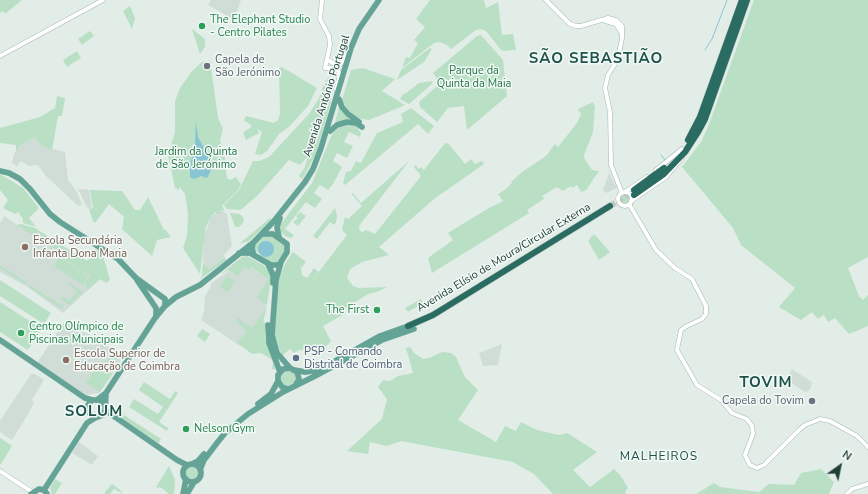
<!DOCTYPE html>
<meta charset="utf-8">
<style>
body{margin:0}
#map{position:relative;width:868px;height:494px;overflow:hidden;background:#e2ede8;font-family:"Nunito Sans",sans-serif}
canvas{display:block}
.north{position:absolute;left:820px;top:446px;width:40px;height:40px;-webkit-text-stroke:3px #f2f9f6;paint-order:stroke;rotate:33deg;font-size:11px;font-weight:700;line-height:16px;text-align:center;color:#213f38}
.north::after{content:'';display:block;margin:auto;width:14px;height:18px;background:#213f38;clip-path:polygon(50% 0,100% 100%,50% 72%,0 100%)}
</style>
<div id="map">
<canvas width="868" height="494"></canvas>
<div class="north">N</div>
</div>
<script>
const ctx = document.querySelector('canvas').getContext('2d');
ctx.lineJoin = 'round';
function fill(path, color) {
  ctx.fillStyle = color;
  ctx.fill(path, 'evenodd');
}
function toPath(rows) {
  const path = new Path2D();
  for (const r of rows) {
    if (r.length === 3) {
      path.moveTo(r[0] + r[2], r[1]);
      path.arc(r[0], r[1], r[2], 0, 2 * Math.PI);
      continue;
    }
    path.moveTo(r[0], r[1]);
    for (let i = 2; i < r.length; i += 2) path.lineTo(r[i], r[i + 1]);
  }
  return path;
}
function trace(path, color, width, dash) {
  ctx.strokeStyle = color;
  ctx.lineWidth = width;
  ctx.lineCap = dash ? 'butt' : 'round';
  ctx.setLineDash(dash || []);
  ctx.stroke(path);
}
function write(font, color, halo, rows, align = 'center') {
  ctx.font = font + ' "Nunito Sans",sans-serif';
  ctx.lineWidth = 3;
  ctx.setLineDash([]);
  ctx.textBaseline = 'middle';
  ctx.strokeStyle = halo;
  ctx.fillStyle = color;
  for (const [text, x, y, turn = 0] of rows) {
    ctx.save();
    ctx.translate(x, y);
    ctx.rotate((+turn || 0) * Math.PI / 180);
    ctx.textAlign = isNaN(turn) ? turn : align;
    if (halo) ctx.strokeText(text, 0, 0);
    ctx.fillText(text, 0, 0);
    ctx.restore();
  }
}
const built = toPath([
 [211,0,245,0,241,0,234,20,208,5],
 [34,137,42,146,65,152,68,180,77,192,82,205,78,206,45,175,38,165,29,166,21,161,17,166,12,163,14,154,19,147],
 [609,173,617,188,606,193,603,190],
 [78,189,89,190,92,207,88,209],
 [221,210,227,214,232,246,224,255,225,256,209,269,203,261,204,238,211,217,215,214,219,215],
 [4,216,100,279,63,313,26,286,0,272,0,223],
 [242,262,270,280,270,283,263,324,239,345,201,320,204,311,205,296,211,286,210,284],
 [65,321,100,341,123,357,113,373,100,365,113,374,99,393,86,395,37,363],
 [502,344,498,365,483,366,479,353],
 [792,369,812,382,810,390,805,392,787,380],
 [31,374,35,374,44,380,33,398,32,400,34,402,30,411,12,440,0,432,0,421],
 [79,442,98,456,92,465,72,453]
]);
const green = toPath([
 [0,0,22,0,5,14,1,8,3,11,0,13],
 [430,0,484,0,486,8,498,2,502,35,513,34,516,50,505,51,501,50,487,32,482,29,476,30,451,49,447,45,440,42,434,43,402,68,406,57,410,58,418,43,414,40,425,27,416,19],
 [754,0,868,0,868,257,848,268,859,296,863,300,868,295,868,326,849,334,835,318,828,322,824,315,818,319,812,312,801,320,779,307,795,288,741,245,733,228,682,167,701,142,708,127],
 [130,6,135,18,132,29,123,11],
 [192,29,205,39,205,47,200,54],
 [90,31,94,36,82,45,78,39],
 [481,35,503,60,507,96,467,130,464,106,448,108,437,122,420,107,419,102,437,86,436,77,433,73,477,36],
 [430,48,432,49,424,62,397,80,401,70],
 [77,51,81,58,67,67,63,60],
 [210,61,218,118,223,129,220,141,224,152,227,178,230,180,236,177,241,184,238,190,222,206,225,211,221,210,219,215,215,213,218,209,211,217,206,227,200,274,183,248,187,236,188,214,185,194,180,187,177,191,177,188,175,188,168,155,175,132,175,101,180,88,192,71,202,62],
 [282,67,317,88,308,106,289,127,279,134,267,151,261,155,255,154,262,132,257,129,259,133,246,140,243,133,252,126,244,120,246,116,274,123,278,120,280,114,279,68],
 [363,68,395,79,382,91,405,105,369,120,358,118,350,112,342,100,351,70],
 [329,77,332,81,329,91,331,102,316,154,304,176,302,179,299,176,305,167,307,159,306,158,300,165,289,160,258,195,242,209,239,210,227,209,224,205,239,190,253,161,259,161,269,157,309,114,319,98,325,81],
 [433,81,432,84,409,104,400,99,404,93,405,94,419,83],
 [57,96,65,98,62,116,58,116,52,150,42,146,34,137,19,147,16,152,16,145,0,143,0,128,40,117,55,108],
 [593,102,595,107,593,132,584,155,585,160,592,170,599,171,586,190,581,192,577,185,572,188,571,186,563,191,557,187,542,196,544,199,527,210,529,213,432,273,428,258,453,240,448,233,489,208,503,201,498,194,506,189,512,183,511,182,522,172,546,156,555,144,558,147,577,123,581,114,578,109],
 [339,107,349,119,335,124,335,123],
 [411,108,434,126,428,134,418,124,345,185,343,183,346,172,351,171,356,161,361,163,377,133,403,122,401,114],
 [343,125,355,125,361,133,360,137,349,132,344,142,353,146,347,158,337,153,333,161,342,167,333,184,328,190,320,185,314,193,322,199,315,208,306,202,285,229,294,235,291,238,285,236,280,231,280,225,312,183,333,132],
 [445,143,449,144,465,164,471,159,475,164,482,161,484,164,434,199,379,247,389,255,362,262,350,269,347,278,353,286,359,288,387,287,377,292,368,294,344,309,346,313,323,326,331,341,322,351,299,350,294,353,290,349,282,356,275,336,274,328,279,278,286,262,293,252,306,262,301,268,302,275,307,278,314,268,318,272,311,282,347,235,342,230,345,217,348,219,362,206,351,193,353,193,361,203,409,161,359,226,360,231,363,232,366,230,375,234,421,176,414,167,415,165,419,169,421,167,424,170],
 [0,174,23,188,39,208,29,218,36,227,23,223,23,219,18,212,15,214,3,208,8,200,0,190],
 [90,190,122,191,135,210,140,210,148,197,164,230,166,230,171,237,157,240,152,256,122,229,124,217,109,204,95,223,93,221,89,209,93,208],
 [625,199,4.5],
 [335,208,337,216,336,222,334,225,330,222,317,239,313,236],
 [300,212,306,216,298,226,293,222,298,218,296,216],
 [230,213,240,214,244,219,243,223,239,227,235,227],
 [270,218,272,220,249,241,239,244],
 [21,224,35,228,87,261,95,249,102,252,110,280,106,283,73,261,100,279,88,290,85,283,90,276,59,256,61,253,17,225],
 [594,234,610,252,599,260,588,241],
 [265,235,271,236,285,245,285,251,277,263,273,264,268,261,255,250,255,245],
 [247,256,265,266,269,271,271,277,267,305,257,298,268,279,251,267,249,270,244,267,238,276,229,270,221,274,242,257],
 [59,257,88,276,83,285,52,265,57,266,55,264],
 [224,257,227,260,200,279,202,276,203,262,209,269],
 [0,265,26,282,25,284,0,268],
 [227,276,235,281,228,292,220,287],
 [0,280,51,313,44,324,0,296],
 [65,280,83,292,70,305,61,299,62,296,69,301,77,292],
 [30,285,64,307,62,309,29,287],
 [421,299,423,303,408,312,405,308],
 [0,302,42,329,28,350,0,332],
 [267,307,263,321,265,323,265,337,274,361,275,369,272,369,273,363,271,359,261,353,252,354,237,343,247,331,236,321,238,317,241,321,252,328],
 [202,329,210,334,205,342,197,336],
 [410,347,414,353,423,359,429,358,442,352,451,353,456,357,465,377,478,390,458,420,496,442,505,426,516,431,521,422,537,430,559,435,567,433,597,452,573,470,590,487,614,469,620,475,628,488,625,492,626,494,553,494,534,474,513,462,401,441,387,446,370,442,368,454,347,451,382,419,387,399,378,387,383,380,390,381,398,376,413,373,406,348],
 [112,352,118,356,111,367,105,363],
 [98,365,112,374,100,392,86,383],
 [288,378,8],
 [144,382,170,399,175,391,178,393,159,422,168,428,167,431,129,407,134,399,158,414,163,407,139,390],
 [113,404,116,411,124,412,121,418,110,410,109,405],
 [124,415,161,439,158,444,121,419],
 [0,438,12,446,1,464,0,464],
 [169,466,175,480,174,494,168,494,167,492,160,487,158,488,156,487],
 [192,473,7],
 [821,469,834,482,829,494,696,494,714,483,720,487,759,492,769,484,794,485,801,473],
 [55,479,62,483,55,494,52,494,50,488],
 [112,484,120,490,123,494,114,489,110,494,105,494,105,492]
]);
const water = toPath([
 [196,121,198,137,209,157,211,170,207,178,201,176,194,179,190,177,190,166,195,143],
 [266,249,8]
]);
const stream = toPath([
 [705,50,712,39,727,0],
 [661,155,665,160]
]);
const highwayTunnel = toPath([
 [610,206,632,192]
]);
const minor = toPath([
 [322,0,320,19,329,36,330,45,325,68,335,68,338,71,340,75,336,89],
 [546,0,570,24,576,26,581,26,608,18,616,20,622,26,622,38,618,59,608,75,605,88,610,112,611,165,622,193],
 [605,21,616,24,622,34],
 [0,56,103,0],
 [328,60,336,65,340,65,351,48],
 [656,170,682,149],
 [625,192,647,177],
 [625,199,7],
 [631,201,666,177,681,159],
 [629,204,656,250,675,268,692,279,706,306,706,314,702,319,685,327,681,330,677,350,697,385,721,400,732,413,747,419,752,426,753,434,745,455,750,465,757,468,764,465,799,430,805,425,820,419,830,421,857,436,868,447],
 [0,471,32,492],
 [847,494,852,489,868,484]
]);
const major = toPath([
 [339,99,342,107,348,114,359,122],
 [330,131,337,125,347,122,356,123,362,127],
 [0,171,9,173,20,179,30,189,50,214,60,222,118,259,136,278,165,299,165,306],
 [279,237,277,227,280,218],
 [239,253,250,253,271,265,279,265,287,252,287,244,273,234,263,234],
 [254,255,252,249,253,243,274,221,305,182,313,169,321,148,351,48,359,29,379,0],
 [281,262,276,280,272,335,277,353,290,368],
 [268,264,273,275,273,283],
 [137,280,156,308,156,317],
 [268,325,269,343,280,372],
 [0,340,85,398,92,400],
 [294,370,305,372,319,370,380,336,408,326],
 [288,389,282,387,278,381,278,375,283,369,290,368,297,372,299,379,295,386],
 [97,400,106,393,155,318,165,306,176,297,200,285,254,242],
 [258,404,271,394,278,381],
 [105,405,99,400,92,400,88,405,88,412,95,418,103,415,105,410,106,393],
 [105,410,177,460,187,465],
 [192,464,198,461,204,454],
 [192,473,9],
 [200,470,204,460,217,443,225,433,248,414,283,392,315,376,382,340,414,329],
 [44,490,87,423,95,418],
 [31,494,39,489,44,490,47,494],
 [183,494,186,479],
 [187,494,194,482]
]);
const highway = toPath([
 [688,140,700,117,742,0],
 [634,190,664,168],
 [634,195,664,174,685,152,698,132,705,119,747,0],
 [408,326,433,315,610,206]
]);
const markers = [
 [202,26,4,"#2e9e5b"],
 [207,66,4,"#6b7280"],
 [25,247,4,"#8d6e63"],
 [377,310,4,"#2e9e5b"],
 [21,333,4,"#2e9e5b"],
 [296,358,4,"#5c6f8a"],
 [66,360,4,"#8d6e63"],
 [812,401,4,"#6b7280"],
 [186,429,4,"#2e9e5b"]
];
const leisureNames = [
 ["The Elephant Studio",210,20],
 ["- Centro Pilates",210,33],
 ["The First",369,310,"right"],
 ["Centro Olímpico de",29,327],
 ["Piscinas Municipais",29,340],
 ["Nelson Gym",194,429]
];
const worshipNames = [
 ["Capela de",215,60],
 ["São Jerónimo",215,73],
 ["Capela do Tovim",804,401,"right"]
];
const parkNames = [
 ["Parque da",474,71],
 ["Quinta da Maia",474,84],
 ["Jardim da Quinta",196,152],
 ["de São Jerónimo",196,165]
];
const streetNames = [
 ["Avenida António Portugal",327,96,-72],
 ["Avenida Elísio de Moura/Circular Externa",504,258,-31]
];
const educationNames = [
 ["Escola Secundária",33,241],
 ["Infanta Dona Maria",33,254],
 ["Escola Superior de",74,354],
 ["Educação de Coimbra",74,367]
];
const serviceNames = [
 ["PSP - Comando",304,352],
 ["Distrital de Coimbra",304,365]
];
const neighbourhoodNames = [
 ["MALHEIROS",659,457]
];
const districtNames = [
 ["SÃO SEBASTIÃO",596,59],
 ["TOVIM",766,383],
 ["SOLUM",94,412]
];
fill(built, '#d0ddd7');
fill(green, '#b9dfc5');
fill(water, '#87c5d4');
trace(stream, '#87c5d4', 1);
trace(highwayTunnel, '#bbcac5', 6, [6, 3]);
trace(minor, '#a4b5b0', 5);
trace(major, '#c1c9c7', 6);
trace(highway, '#c1c9c7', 7);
trace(minor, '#fff', 4);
trace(major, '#64a497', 5.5);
trace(highway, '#2b6c62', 6);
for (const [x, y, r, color] of markers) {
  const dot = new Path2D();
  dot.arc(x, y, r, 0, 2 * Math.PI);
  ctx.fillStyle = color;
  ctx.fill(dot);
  trace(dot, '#f2f9f6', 1.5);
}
write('11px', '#27864d', '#f2f9f6', leisureNames, 'left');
write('11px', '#5b616d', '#f2f9f6', worshipNames, 'left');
write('11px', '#29774b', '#f2f9f6', parkNames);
write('11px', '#213f38', '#f2f9f6', streetNames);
write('11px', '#785e54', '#f2f9f6', educationNames, 'left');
write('11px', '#4e5e75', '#f2f9f6', serviceNames, 'left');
ctx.letterSpacing = '1px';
write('12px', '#1c5247', '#f2f9f6', neighbourhoodNames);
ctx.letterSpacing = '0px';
ctx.letterSpacing = '1px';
write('bold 15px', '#1c5247', '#f2f9f6', districtNames);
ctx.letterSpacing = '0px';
</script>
